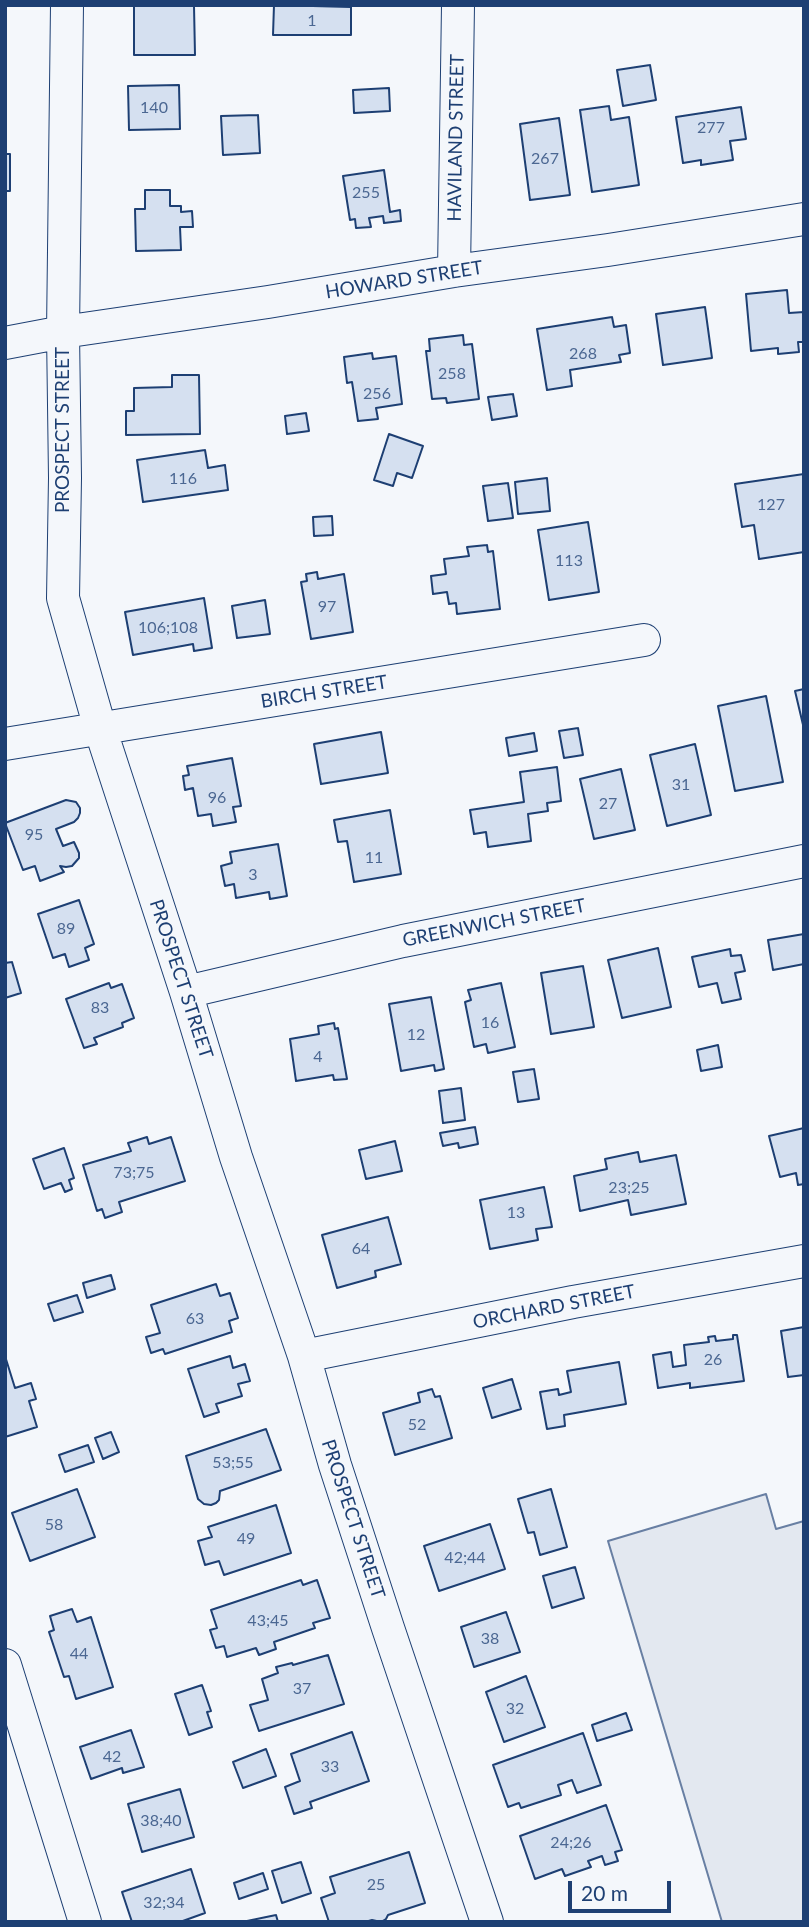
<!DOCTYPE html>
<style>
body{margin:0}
#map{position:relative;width:809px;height:1927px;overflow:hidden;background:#f4f7fb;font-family:Lato,sans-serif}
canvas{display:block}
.frame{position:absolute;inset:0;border:7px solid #1d3f73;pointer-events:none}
.scale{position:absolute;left:568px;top:1881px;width:103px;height:32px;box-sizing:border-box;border:4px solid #1d3f73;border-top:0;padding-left:9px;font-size:21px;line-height:24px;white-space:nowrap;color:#1d3f73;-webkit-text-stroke:5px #f4f7fb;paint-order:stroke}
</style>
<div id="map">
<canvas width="809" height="1927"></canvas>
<div class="frame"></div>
<div class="scale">20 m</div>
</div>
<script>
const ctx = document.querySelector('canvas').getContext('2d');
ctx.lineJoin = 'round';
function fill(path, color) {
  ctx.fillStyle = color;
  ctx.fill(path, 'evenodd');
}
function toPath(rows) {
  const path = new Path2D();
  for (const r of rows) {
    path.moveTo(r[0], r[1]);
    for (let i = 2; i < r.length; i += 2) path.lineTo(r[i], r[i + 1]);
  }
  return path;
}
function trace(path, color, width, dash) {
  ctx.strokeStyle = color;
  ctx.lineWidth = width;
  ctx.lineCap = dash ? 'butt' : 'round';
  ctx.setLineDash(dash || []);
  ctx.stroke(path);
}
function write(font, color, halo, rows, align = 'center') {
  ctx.font = font + ' Lato,sans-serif';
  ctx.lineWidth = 5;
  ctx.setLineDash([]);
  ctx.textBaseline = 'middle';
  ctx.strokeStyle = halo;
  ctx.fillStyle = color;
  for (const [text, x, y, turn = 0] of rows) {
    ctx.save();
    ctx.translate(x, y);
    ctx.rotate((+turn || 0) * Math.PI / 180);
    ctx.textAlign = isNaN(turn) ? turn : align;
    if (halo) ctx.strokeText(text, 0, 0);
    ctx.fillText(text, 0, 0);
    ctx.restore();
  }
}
const parking = toPath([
 [766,1494,776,1529,804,1521,804,1922,722,1922,608,1541,766,1494]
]);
const building = toPath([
 [274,5,351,7,351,35,273,35,274,5],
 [134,6,194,6,195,55,134,55,134,6],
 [650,65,656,100,623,106,617,70,650,65],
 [179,85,180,129,129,130,128,86,179,85],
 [389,88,390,111,354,113,353,90,389,88],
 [609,106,611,120,629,117,639,185,592,192,580,110,609,106],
 [741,107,746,139,730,141,733,160,701,165,701,160,683,163,676,117,741,107],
 [258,115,260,153,223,155,221,116,258,115],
 [559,118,570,195,530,200,520,124,559,118],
 [5,154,10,154,10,191,5,191,5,154],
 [384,170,390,212,400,210,401,221,384,223,383,216,369,218,371,227,356,228,355,219,350,220,343,176,384,170],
 [145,190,170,190,170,206,181,206,181,212,192,211,193,227,180,227,181,250,136,251,135,209,145,209,145,190],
 [787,290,789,313,804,312,804,342,798,342,799,352,778,354,778,348,751,351,746,294,787,290],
 [705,307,712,358,663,365,656,314,705,307],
 [612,317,614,327,626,325,630,353,619,355,621,362,570,370,572,386,547,390,537,329,612,317],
 [463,335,464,345,472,344,479,399,447,403,446,398,432,399,426,351,430,351,429,339,463,335],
 [372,353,373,359,396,356,402,404,376,408,378,419,358,421,352,382,347,383,344,357,372,353],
 [172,375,199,375,200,434,126,435,126,411,134,411,134,388,172,387,172,375],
 [513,394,517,416,492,420,488,397,513,394],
 [306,413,309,431,287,434,285,416,306,413],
 [389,434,423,446,412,478,397,473,393,486,374,480,389,434],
 [205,450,208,468,225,465,228,490,143,502,137,460,205,450],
 [804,474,804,552,759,559,754,525,742,527,735,484,804,474],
 [547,478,550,511,518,514,515,482,547,478],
 [508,483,513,518,488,521,483,486,508,483],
 [332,516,333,535,314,536,313,517,332,516],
 [588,522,599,592,549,600,538,530,588,522],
 [487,545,488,552,493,551,500,609,457,614,456,603,449,604,447,592,433,594,431,576,446,574,444,559,469,556,467,547,487,545],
 [317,572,318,579,344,574,353,632,311,639,301,582,307,581,306,574,317,572],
 [204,598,212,648,194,651,193,644,133,655,125,612,204,598],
 [265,600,270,634,237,638,232,606,265,600],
 [804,689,804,729,795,691,804,689],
 [766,696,783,782,735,791,718,706,766,696],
 [578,728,583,755,564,758,559,731,578,728],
 [381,732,388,773,321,784,314,744,381,732],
 [534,733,537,751,509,756,506,738,534,733],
 [695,744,711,815,667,826,650,755,695,744],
 [232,758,241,806,233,807,236,822,213,826,211,814,198,816,193,788,185,790,183,776,189,775,187,766,232,758],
 [557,767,561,801,547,803,548,811,528,814,531,841,488,847,486,832,474,834,470,810,524,802,520,772,557,767],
 [621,769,635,830,594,839,580,779,621,769],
 [66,800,76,802,80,808,80,813,78,818,74,822,56,829,63,846,74,842,79,853,79,858,72,866,66,867,60,866,64,872,40,881,35,866,23,870,5,823,66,800],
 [390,810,401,874,354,882,347,841,338,842,334,820,390,810],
 [278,844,287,896,270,899,269,892,236,898,234,884,225,886,221,866,232,863,230,852,278,844],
 [79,900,94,944,85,948,89,960,69,967,65,954,53,958,38,914,79,900],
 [804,934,804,964,773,970,768,940,804,934],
 [658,948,671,1007,622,1018,608,960,658,948],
 [730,949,731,956,741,955,745,971,735,973,741,999,722,1003,717,983,699,987,692,957,730,949],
 [12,962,21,993,5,998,5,963,12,962],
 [583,966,594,1027,551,1034,541,973,583,966],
 [109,983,111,988,122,984,134,1018,122,1023,123,1027,94,1038,97,1044,84,1048,66,999,109,983],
 [501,983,515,1047,488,1053,486,1044,474,1047,465,1002,471,1000,468,990,501,983],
 [431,997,444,1069,435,1071,434,1065,401,1071,389,1004,431,997],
 [334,1023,335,1029,338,1028,347,1079,334,1080,333,1075,296,1081,290,1039,319,1034,318,1026,334,1023],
 [718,1045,722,1067,701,1071,697,1050,718,1045],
 [534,1069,539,1099,518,1102,513,1072,534,1069],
 [461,1088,465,1120,443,1123,439,1091,461,1088],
 [475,1127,478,1144,459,1148,458,1143,443,1146,440,1133,475,1127],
 [804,1128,804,1184,798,1185,796,1173,780,1177,769,1136,804,1128],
 [147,1137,149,1144,171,1137,185,1181,119,1202,122,1212,105,1218,102,1209,97,1211,83,1165,131,1151,128,1143,147,1137],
 [395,1141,402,1171,366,1179,359,1150,395,1141],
 [64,1148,74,1178,69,1180,72,1189,65,1192,61,1183,44,1189,33,1159,64,1148],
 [638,1152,640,1162,676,1155,686,1204,631,1215,628,1200,580,1211,574,1176,607,1169,605,1159,638,1152],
 [544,1187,552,1227,536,1229,538,1240,490,1249,480,1200,544,1187],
 [388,1217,401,1264,375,1271,376,1277,337,1288,322,1235,388,1217],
 [111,1275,115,1289,87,1298,83,1283,111,1275],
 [216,1284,220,1296,230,1293,238,1318,229,1321,232,1332,165,1354,163,1349,151,1353,146,1337,160,1333,151,1305,216,1284],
 [77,1295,83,1312,54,1321,48,1304,77,1295],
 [804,1327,804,1375,788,1377,781,1331,804,1327],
 [733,1335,737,1335,744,1381,690,1388,690,1383,658,1388,653,1355,671,1352,673,1367,686,1365,684,1345,709,1342,708,1337,715,1336,716,1341,733,1339,733,1335],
 [5,1356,15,1388,31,1383,36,1399,29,1401,37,1427,5,1437,5,1356],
 [230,1356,233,1368,245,1364,250,1381,238,1384,242,1396,216,1404,219,1412,204,1417,188,1369,230,1356],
 [619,1362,626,1404,564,1415,565,1426,547,1429,540,1392,558,1389,559,1395,571,1392,567,1371,619,1362],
 [512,1379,521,1409,492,1418,483,1388,512,1379],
 [432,1389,435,1397,440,1396,452,1438,395,1455,383,1413,420,1402,418,1393,432,1389],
 [266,1429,281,1470,220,1491,219,1500,216,1503,211,1505,204,1504,198,1499,186,1456,266,1429],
 [111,1432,119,1452,103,1459,95,1438,111,1432],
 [88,1445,94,1462,65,1472,59,1455,88,1445],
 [77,1489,95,1537,30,1561,12,1513,77,1489],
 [551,1489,567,1547,540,1555,534,1532,528,1533,518,1499,551,1489],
 [276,1505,291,1553,224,1575,219,1561,205,1565,198,1541,212,1537,208,1527,276,1505],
 [490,1524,505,1569,439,1591,424,1546,490,1524],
 [575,1567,584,1598,552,1608,543,1576,575,1567],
 [301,1580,303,1585,317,1580,330,1618,313,1623,315,1628,274,1642,276,1649,259,1655,256,1648,227,1657,224,1646,216,1648,210,1630,217,1628,211,1610,301,1580],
 [72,1609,77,1622,91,1617,113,1687,76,1699,69,1676,64,1677,49,1632,54,1630,50,1616,72,1609],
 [506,1612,520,1652,474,1667,461,1627,506,1612],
 [328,1655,344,1704,259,1731,250,1705,268,1700,262,1679,278,1673,276,1667,292,1663,293,1665,328,1655],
 [526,1676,545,1727,504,1742,486,1692,526,1676],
 [202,1685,211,1711,207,1712,212,1727,189,1735,175,1694,202,1685],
 [626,1713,632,1730,597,1741,592,1725,626,1713],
 [131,1730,144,1767,123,1773,122,1768,91,1779,80,1747,131,1730],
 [352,1732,369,1781,310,1802,312,1808,294,1814,285,1787,300,1781,291,1754,352,1732],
 [583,1733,601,1785,577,1793,572,1780,558,1785,561,1795,521,1808,519,1803,508,1807,493,1765,583,1733],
 [266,1749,276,1776,243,1788,233,1762,266,1749],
 [180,1789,194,1837,142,1852,128,1804,180,1789],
 [606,1805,622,1850,615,1852,618,1861,605,1865,602,1856,588,1861,591,1867,565,1876,562,1869,535,1879,520,1836,606,1805],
 [409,1852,425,1903,388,1915,386,1919,381,1922,372,1920,365,1922,329,1922,321,1898,335,1893,330,1877,409,1852],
 [301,1862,311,1893,282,1903,272,1871,301,1862],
 [191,1869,205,1913,180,1922,132,1922,122,1892,191,1869],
 [263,1873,268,1889,239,1899,234,1883,263,1873],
 [276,1915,278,1922,247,1921,276,1915]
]);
const minor = toPath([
 [67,5,63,332,65,478,63,598,100,728,186,992,236,1157,304,1356,335,1465,388,1628,487,1922],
 [454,271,458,5],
 [5,343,63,332,268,302,454,271,608,250,804,219],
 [5,744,644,640],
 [186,992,403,941,804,861],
 [304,1356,573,1302,804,1261],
 [5,1665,85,1922]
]);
const numberNames = [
 ["1",312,21],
 ["140",154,108],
 ["277",711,128],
 ["267",545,159],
 ["255",366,193],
 ["268",583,354],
 ["258",452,374],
 ["256",377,394],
 ["116",183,479],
 ["127",771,505],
 ["113",569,561],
 ["97",327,607],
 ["106;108",168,628],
 ["31",681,785],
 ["96",217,798],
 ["27",608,804],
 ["95",34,835],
 ["11",374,858],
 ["3",253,875],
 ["89",66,929],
 ["83",100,1008],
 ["16",490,1023],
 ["12",416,1035],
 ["4",318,1057],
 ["73;75",134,1173],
 ["23;25",629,1188],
 ["13",516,1213],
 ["64",361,1249],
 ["63",195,1319],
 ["26",713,1360],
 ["52",417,1425],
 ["53;55",233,1463],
 ["58",54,1525],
 ["49",246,1539],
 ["42;44",465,1558],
 ["43;45",268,1621],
 ["38",490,1639],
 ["44",79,1654],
 ["37",302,1689],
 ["32",515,1709],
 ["42",112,1757],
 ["33",330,1767],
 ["38;40",161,1821],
 ["24;26",571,1843],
 ["25",376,1885],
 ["32;34",164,1903]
];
const streetNames = [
 ["HAVILAND STREET",456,138,-89],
 ["HOWARD STREET",404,280,-9],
 ["PROSPECT STREET",63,430,-90],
 ["BIRCH STREET",324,692,-9],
 ["GREENWICH STREET",494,923,-11],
 ["PROSPECT STREET",181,979,72],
 ["ORCHARD STREET",554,1307,-11],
 ["PROSPECT STREET",353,1519,72]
];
fill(parking, '#e3e8f0');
trace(parking, '#687fa3', 2);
fill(building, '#d5e0f0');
trace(building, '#1d3f73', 2);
trace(minor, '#1d3f73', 34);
trace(minor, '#f4f7fb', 32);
write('16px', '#4b6792', null, numberNames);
write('19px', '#1d3f73', '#f4f7fb', streetNames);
</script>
